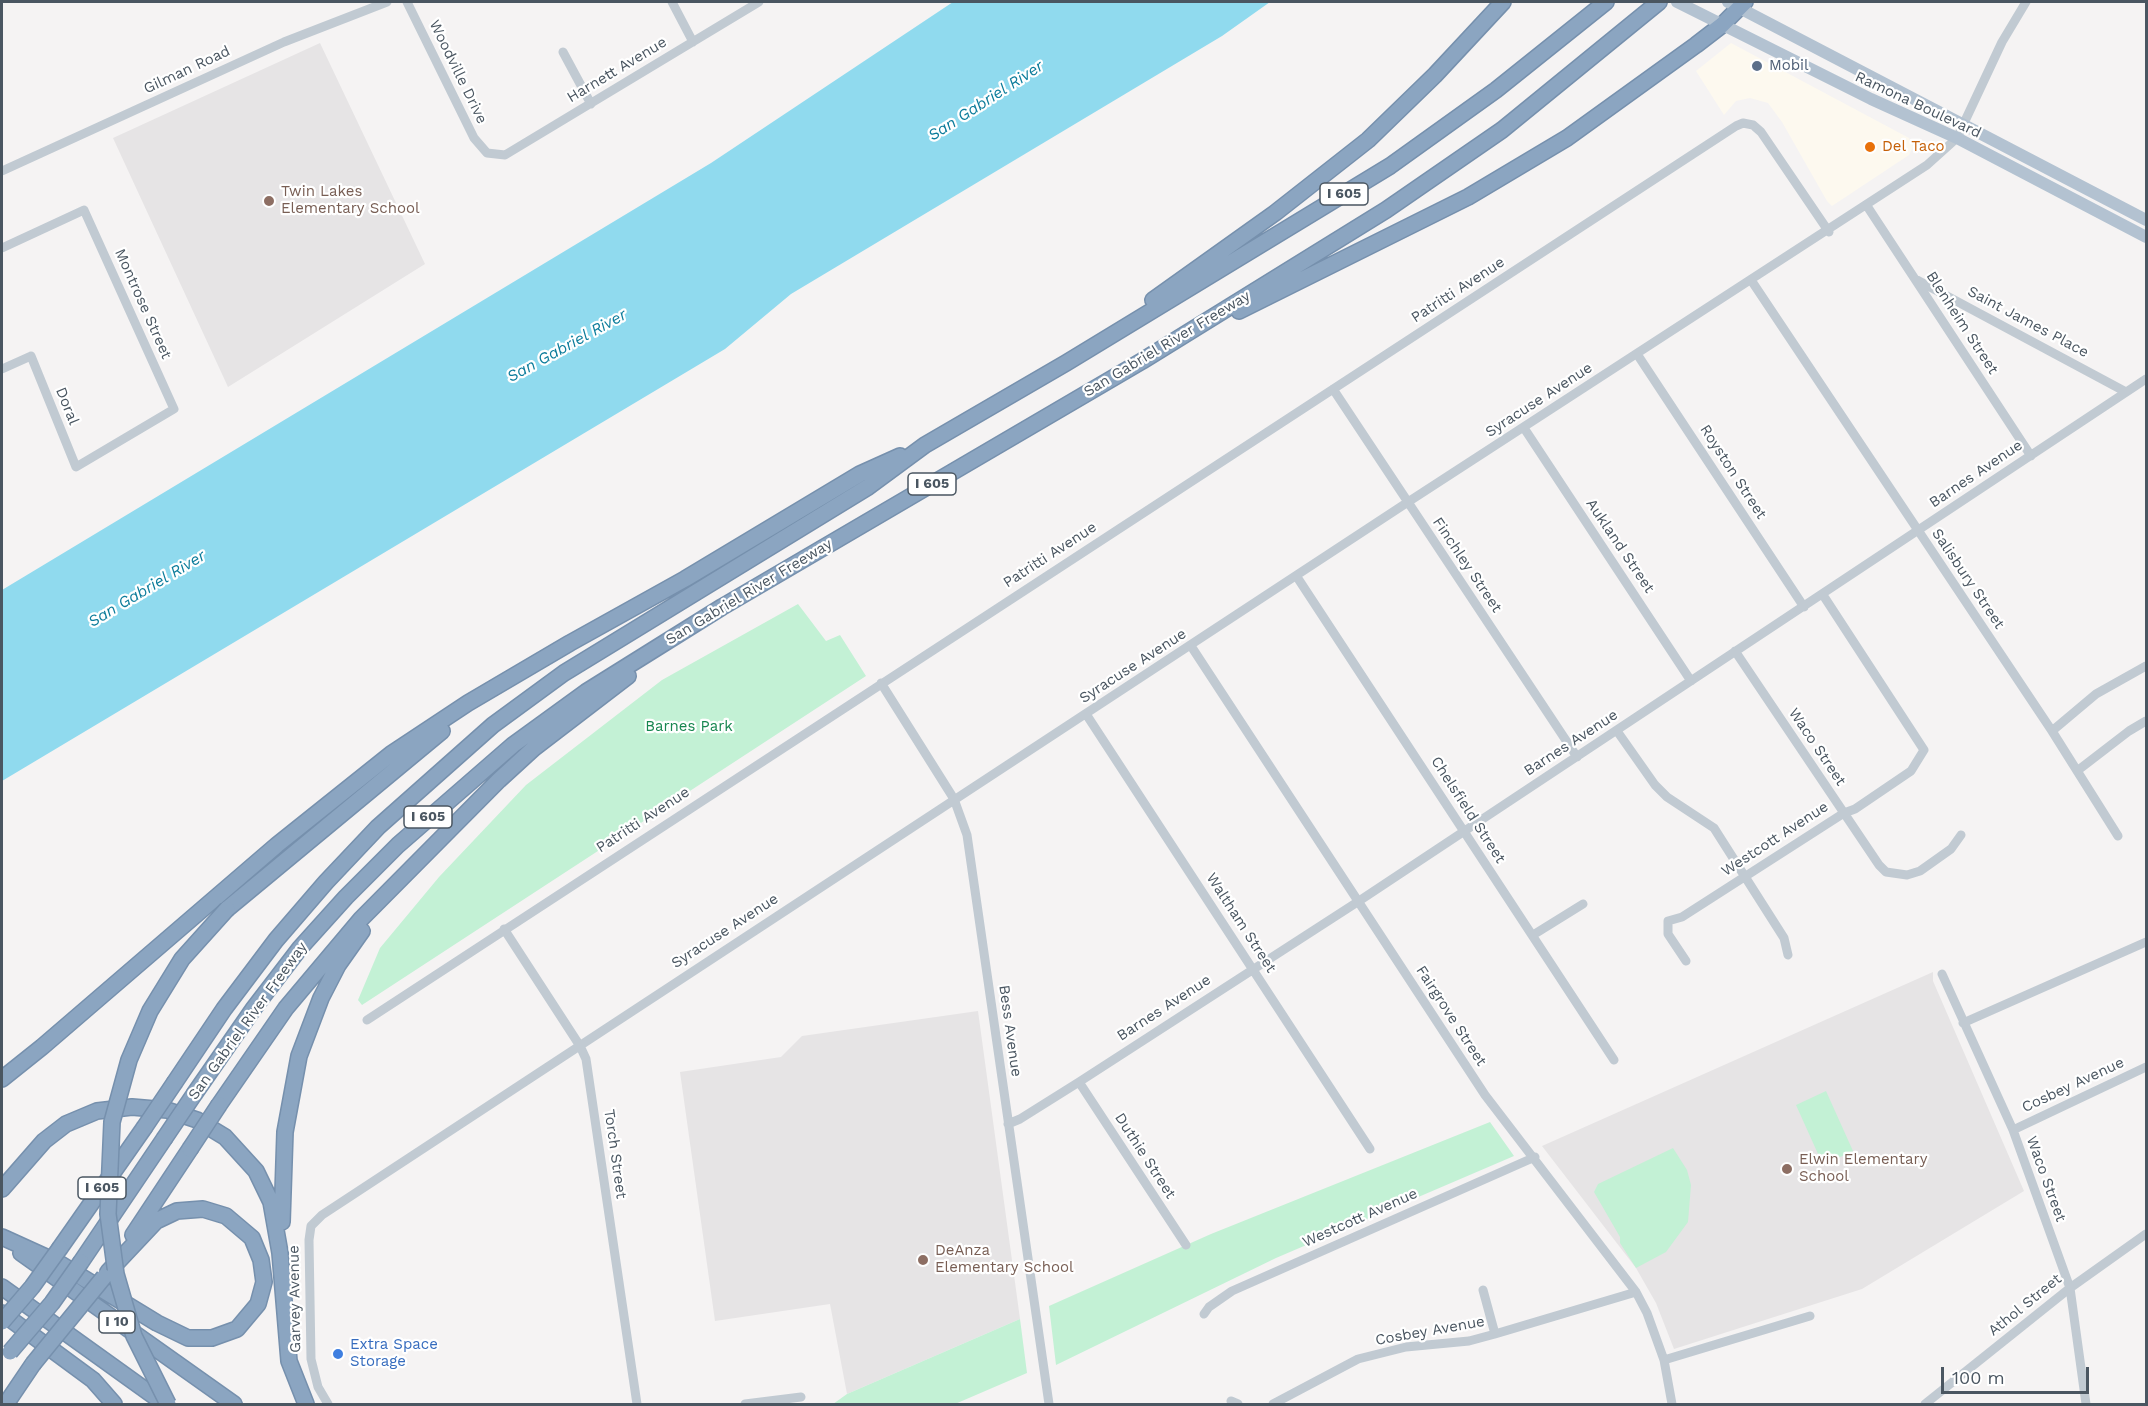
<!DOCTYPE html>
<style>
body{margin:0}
#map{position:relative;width:2148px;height:1406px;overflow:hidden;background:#f5f3f3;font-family:"Work Sans",sans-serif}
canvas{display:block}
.frame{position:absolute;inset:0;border:3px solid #4a5661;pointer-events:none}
.scale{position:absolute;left:1941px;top:1367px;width:148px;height:27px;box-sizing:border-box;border:3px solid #4a5661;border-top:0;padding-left:8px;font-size:18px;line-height:21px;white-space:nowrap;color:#4a5661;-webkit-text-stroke:4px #fff;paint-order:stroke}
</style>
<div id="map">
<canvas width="2148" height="1406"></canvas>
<div class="frame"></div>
<div class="scale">100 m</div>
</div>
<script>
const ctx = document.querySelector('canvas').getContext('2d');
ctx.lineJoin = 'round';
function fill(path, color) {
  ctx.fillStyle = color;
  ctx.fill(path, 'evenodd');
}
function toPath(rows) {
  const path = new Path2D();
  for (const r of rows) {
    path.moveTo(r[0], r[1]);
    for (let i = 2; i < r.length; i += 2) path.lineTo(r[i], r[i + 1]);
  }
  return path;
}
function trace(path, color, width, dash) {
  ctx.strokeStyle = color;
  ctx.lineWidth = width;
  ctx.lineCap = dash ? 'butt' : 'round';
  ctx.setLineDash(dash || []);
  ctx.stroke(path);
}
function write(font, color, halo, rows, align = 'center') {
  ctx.font = font + ' "Work Sans",sans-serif';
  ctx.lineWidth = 4.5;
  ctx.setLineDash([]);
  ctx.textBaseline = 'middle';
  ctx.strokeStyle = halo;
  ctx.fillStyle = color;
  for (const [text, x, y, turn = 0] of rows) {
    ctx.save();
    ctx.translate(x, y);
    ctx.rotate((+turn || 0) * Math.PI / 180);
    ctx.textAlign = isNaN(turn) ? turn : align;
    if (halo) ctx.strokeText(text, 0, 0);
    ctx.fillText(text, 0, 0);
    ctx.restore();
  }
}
const commercial = toPath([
 [1731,43,1909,138,1913,147,1909,155,1832,206,1827,201,1782,122,1768,103,1750,98,1736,101,1724,115,1696,71]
]);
const education = toPath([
 [320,43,425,264,228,387,113,138],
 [1933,972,1933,981,2024,1191,1862,1289,1674,1349,1656,1303,1636,1268,1542,1146],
 [978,1011,1020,1319,847,1394,830,1304,715,1321,680,1072,781,1057,802,1036]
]);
const green = toPath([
 [798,604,826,641,840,635,866,676,362,1005,358,1000,380,948,439,877,526,785,662,680],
 [1826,1091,1853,1151,1823,1165,1796,1105],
 [1490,1122,1514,1156,1276,1258,1056,1365,1049,1306,1211,1234],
 [1673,1148,1687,1170,1691,1185,1688,1222,1666,1252,1636,1268,1620,1243,1620,1237,1594,1192,1598,1184],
 [1020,1319,1027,1373,955,1404,833,1404,847,1394]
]);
const water = toPath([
 [953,2,1270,2,1222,36,791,294,725,349,2,781,2,590,711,163]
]);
const minor = toPath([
 [407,2,474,138,487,153,505,155,759,2],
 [672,2,693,42],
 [563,52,591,104],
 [2,171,284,42,387,2],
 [1867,206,2031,456],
 [2,248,84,210,174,409,76,467,31,356,2,369],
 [1751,280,2052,731,2118,836],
 [1917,280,2126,392],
 [1637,354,1804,607],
 [1333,389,1577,757],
 [1524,428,1691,681],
 [1297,577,1614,1060],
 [1191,646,1485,1095,1636,1292,1647,1313,1664,1360,1672,1404],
 [1735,651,1879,865,1886,872,1907,875,1920,871,1951,849,1961,835],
 [881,683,954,799,967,835,1049,1404],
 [1086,714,1370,1149],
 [1617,731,1655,785,1667,797,1714,828,1784,938,1788,955],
 [2052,731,2096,694,2146,666],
 [2077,771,2129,731,2146,721],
 [504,929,580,1046,586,1059,637,1404],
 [1533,935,1583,904],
 [1686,961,1668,934,1668,921,1682,917,1844,813,1855,809,1911,771,1924,750,1823,595],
 [1942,974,2013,1130,2070,1288,2086,1404],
 [367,1020,1736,126,1743,123,1753,125,1761,132,1829,232],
 [1963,1023,2146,942],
 [1079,1082,1186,1245],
 [1008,1124,1020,1119,1079,1082,1359,901,2146,379],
 [2013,1130,2146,1067],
 [1483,1290,1495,1334],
 [1204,1314,1209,1307,1232,1291,1535,1157],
 [1664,1360,1810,1316],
 [1231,1401,1238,1404],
 [328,1404,318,1387,311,1359,309,1240,311,1226,322,1215,1408,502,1927,165,1957,138,2002,42,2026,2],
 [745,1404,801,1397],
 [1273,1404,1358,1359,1406,1347,1469,1341,1495,1334,1636,1292],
 [1925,1404,2070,1288,2146,1234]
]);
const major = toPath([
 [1677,2,1871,99,1957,138,2146,237],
 [1728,2,2146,220]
]);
const highway = toPath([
 [1153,300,1275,213,1368,140,1435,75,1503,2],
 [1239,311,1468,197,1567,138,1696,45,1722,25,1745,2],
 [227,909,442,731],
 [2,1079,42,1047,277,845,391,754,468,703,570,643,685,579,860,474,900,456],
 [175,1082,224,1009,276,940,326,882,378,827,493,725,564,673,868,487,925,445,1066,363,1390,166,1496,90,1606,2],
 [195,1093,254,1008,300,948,346,897,398,845,513,745,586,692,722,607,1142,361,1386,210,1502,130,1659,2],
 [219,1105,286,1008,361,919,499,780,534,748,628,676],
 [2,1189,44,1141,66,1124,97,1111,132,1107,167,1110,197,1120,225,1137,256,1171,271,1202,280,1253,289,1361,306,1404],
 [282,1222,285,1132,299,1056,321,998,338,965,362,931],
 [133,1235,190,1149],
 [2,1237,57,1262,157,1323,188,1338,212,1338,237,1329,258,1304,264,1282,261,1260,252,1238,226,1216,203,1209,177,1211,156,1221,108,1272],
 [60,1248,144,1128],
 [21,1253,234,1404],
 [81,1262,164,1139],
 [2,1287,165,1404],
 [2,1313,93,1380,114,1404],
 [6,1404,33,1364]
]);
const highwayBridge = toPath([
 [144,1128,175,1082],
 [164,1139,195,1093],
 [190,1149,219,1105],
 [2,1322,32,1287,60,1248],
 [10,1352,52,1303,81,1262],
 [33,1364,104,1277],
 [168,1404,134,1336,116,1274,108,1214,112,1122,129,1060,150,1011,182,959,227,909]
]);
const markers = [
 [1757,66,6,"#5c6f8a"],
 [1870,147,6,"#e8710a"],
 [269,201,6,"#8d6e63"],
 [1787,1169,6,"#8d6e63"],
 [923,1260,6,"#8d6e63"],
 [338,1354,6,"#3f7fe0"]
];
const shields = [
 [1344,194,48],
 [932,484,48],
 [428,817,48],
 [102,1188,48],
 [117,1322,36]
];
const shieldNames = [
 ["I 605",1344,194],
 ["I 605",932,484],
 ["I 605",428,817],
 ["I 605",102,1188],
 ["I 10",117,1322]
];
const serviceNames = [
 ["Mobil",1769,66]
];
const streetNames = [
 ["Gilman Road",187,70,-25],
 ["Harnett Avenue",617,70,-31],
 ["Woodville Drive",458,72,64],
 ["Ramona Boulevard",1918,105,25],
 ["Patritti Avenue",1458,290,-33],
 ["Montrose Street",143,304,66],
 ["Saint James Place",2028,322,28],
 ["Blenheim Street",1962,323,57],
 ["San Gabriel River Freeway",1167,344,-31],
 ["Syracuse Avenue",1539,400,-33],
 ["Doral",67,406,68],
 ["Royston Street",1733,472,57],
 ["Barnes Avenue",1976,474,-34],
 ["Aukland Street",1620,546,56],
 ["Patritti Avenue",1050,555,-33],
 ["Finchley Street",1467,565,56],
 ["Salisbury Street",1968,579,56],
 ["San Gabriel River Freeway",749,592,-31],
 ["Syracuse Avenue",1133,666,-33],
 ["Barnes Avenue",1571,743,-33],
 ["Waco Street",1817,747,56],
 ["Chelsfield Street",1468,810,57],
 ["Patritti Avenue",643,820,-33],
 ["Westcott Avenue",1775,839,-33],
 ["Waltham Street",1241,923,57],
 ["Syracuse Avenue",725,931,-33],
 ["Barnes Avenue",1164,1008,-33],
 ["Fairgrove Street",1451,1016,57],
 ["San Gabriel River Freeway",248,1021,-54],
 ["Bess Avenue",1010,1031,82],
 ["Cosbey Avenue",2073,1085,-25],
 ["Torch Street",615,1154,82],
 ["Duthie Street",1145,1156,57],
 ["Waco Street",2046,1179,70],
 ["Westcott Avenue",1360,1218,-24],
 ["Garvey Avenue",295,1299,-91],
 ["Athol Street",2025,1305,-39],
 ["Cosbey Avenue",1430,1331,-10]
];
const foodNames = [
 ["Del Taco",1882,147]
];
const educationNames = [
 ["Twin Lakes",281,192],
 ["Elementary School",281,209],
 ["Elwin Elementary",1799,1160],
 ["School",1799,1177],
 ["DeAnza",935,1251],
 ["Elementary School",935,1268]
];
const parkNames = [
 ["Barnes Park",689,727]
];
const shopNames = [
 ["Extra Space",350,1345],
 ["Storage",350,1362]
];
const waterNames = [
 ["San Gabriel River",986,101,-33],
 ["San Gabriel River",567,346,-29],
 ["San Gabriel River",147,589,-31]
];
fill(commercial, '#fdf9ef');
fill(education, '#e6e4e5');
fill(green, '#c3f1d5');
fill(water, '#90daee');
trace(highway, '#7690ad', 18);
trace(minor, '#c1cad2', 9);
trace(major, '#b3c2d1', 12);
trace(highway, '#8ba5c1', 15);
trace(highwayBridge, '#7690ad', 18, []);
trace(highwayBridge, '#8ba5c1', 15);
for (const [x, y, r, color] of markers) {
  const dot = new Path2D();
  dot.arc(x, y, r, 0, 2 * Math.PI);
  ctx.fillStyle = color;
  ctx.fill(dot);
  trace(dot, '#fff', 2);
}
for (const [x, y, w] of shields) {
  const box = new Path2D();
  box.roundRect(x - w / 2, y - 11, w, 22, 4.5);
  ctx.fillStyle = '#fff';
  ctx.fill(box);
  trace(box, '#4a5661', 1.5);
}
write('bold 14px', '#4a5661', null, shieldNames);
write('15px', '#4e5e75', '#fff', serviceNames, 'left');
write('15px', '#4a5661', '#fff', streetNames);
write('15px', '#c56008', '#fff', foodNames, 'left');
write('15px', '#785e54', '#fff', educationNames, 'left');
write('15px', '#17864f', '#fff', parkNames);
write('15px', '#366cbe', '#fff', shopNames, 'left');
write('italic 16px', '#0c7c9b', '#fff', waterNames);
</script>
